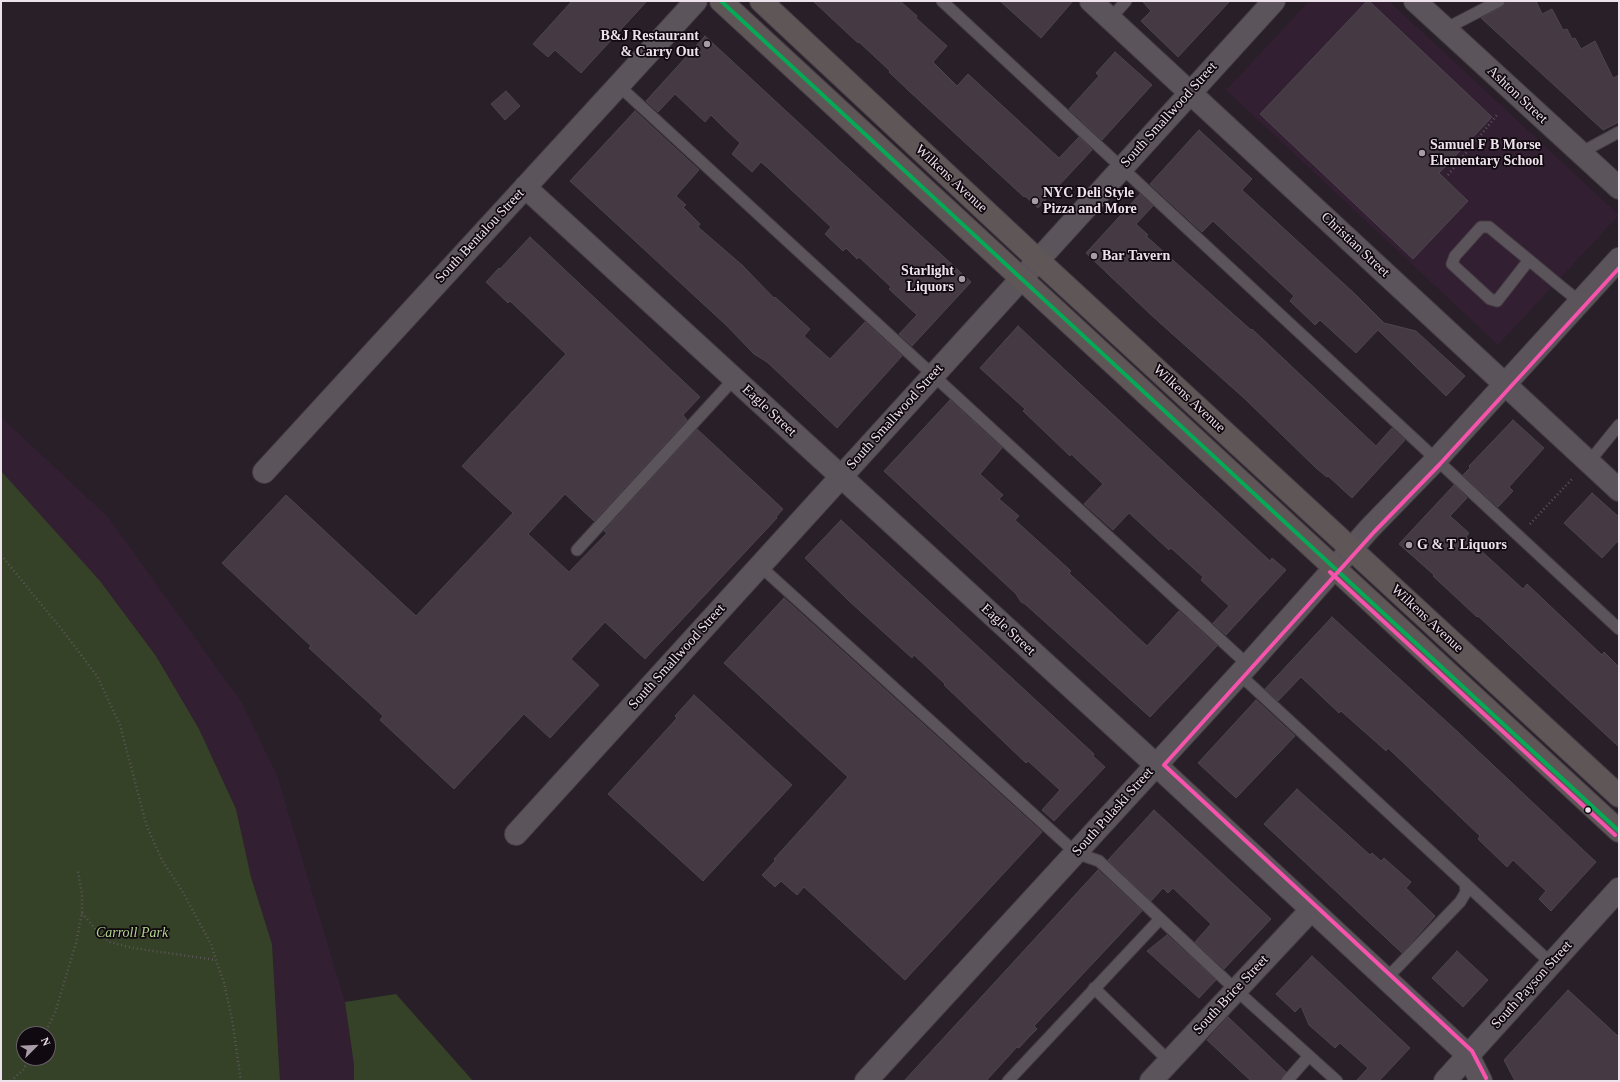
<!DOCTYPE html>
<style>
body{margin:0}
#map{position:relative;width:1620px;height:1082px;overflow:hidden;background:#281f28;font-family:Georgia,serif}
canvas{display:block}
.frame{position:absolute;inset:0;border:2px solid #ede1eb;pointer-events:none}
.north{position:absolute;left:16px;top:1026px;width:40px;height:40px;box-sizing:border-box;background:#10090f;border:1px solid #685f67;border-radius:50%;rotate:66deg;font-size:11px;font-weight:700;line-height:16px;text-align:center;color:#ede1eb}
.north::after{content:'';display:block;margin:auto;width:14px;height:18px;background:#a89da7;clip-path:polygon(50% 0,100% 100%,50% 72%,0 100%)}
</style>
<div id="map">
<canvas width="1620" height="1082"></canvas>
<div class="frame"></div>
<div class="north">N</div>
</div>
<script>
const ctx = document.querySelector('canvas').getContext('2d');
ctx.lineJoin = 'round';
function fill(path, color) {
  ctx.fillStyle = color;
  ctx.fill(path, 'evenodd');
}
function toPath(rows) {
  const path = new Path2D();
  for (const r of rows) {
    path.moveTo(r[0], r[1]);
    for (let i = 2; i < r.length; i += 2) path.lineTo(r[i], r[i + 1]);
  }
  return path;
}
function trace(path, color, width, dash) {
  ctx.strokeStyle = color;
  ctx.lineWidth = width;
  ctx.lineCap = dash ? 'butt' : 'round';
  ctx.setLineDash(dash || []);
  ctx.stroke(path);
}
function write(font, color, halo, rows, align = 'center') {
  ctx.font = font + ' Georgia,serif';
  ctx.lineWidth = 3.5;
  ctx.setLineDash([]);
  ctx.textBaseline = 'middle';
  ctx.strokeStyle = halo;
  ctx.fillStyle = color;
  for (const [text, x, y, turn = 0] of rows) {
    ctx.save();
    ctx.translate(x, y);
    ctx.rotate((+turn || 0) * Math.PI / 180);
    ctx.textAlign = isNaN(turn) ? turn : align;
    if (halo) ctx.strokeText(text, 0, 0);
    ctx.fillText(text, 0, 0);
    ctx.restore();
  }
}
const built = toPath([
 [1309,1,1389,1,1619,215,1498,345,1226,90],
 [1,417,108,517,242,703,277,775,345,1002,354,1065,354,1081,280,1081,272,944,251,877,236,809,199,729,156,656,100,581,1,471]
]);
const green = toPath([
 [1,471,100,581,156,656,199,729,236,809,251,877,272,944,280,1081,1,1081],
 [24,1034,48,1034,48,1058,24,1058],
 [396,994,473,1081,354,1081,354,1065,345,1002]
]);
const building = toPath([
 [572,1,647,1,581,73,555,50,548,57,533,44,572,1],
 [813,1,900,1,917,16,916,18,947,46,933,62,957,86,968,74,1059,158,1079,137,1092,150,1038,208,1025,196,1024,197,909,91,889,72,890,71,859,42,858,43,813,1],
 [1000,1,1073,1,1041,38,1000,1],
 [1142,1,1230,1,1178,57,1141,21,1151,11,1142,1],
 [1367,1,1369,1,1492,117,1439,173,1468,201,1413,259,1260,114,1367,1],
 [1507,1,1536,1,1542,14,1552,9,1563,30,1567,29,1572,39,1575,38,1581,49,1595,41,1613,78,1619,75,1619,122,1603,130,1481,18,1502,7,1507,1],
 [705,36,971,282,912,346,899,334,917,315,889,289,891,287,859,257,857,259,846,248,843,251,825,234,831,227,769,169,761,162,752,172,732,154,740,143,723,127,711,115,705,122,675,94,658,112,646,101,705,36],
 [1115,52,1152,85,1102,140,1069,109,1099,76,1096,73,1115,52],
 [506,91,520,106,505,120,491,104,506,91],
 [635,111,699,170,676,196,686,205,683,207,700,224,698,227,742,265,774,298,775,297,810,329,804,336,830,359,865,322,902,356,837,428,767,362,754,354,726,325,570,181,635,111],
 [1199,130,1252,179,1242,190,1355,294,1384,323,1416,331,1465,376,1446,396,1378,330,1356,353,1320,320,1315,325,1290,301,1294,296,1213,221,1202,232,1150,184,1199,130],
 [1140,194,1153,206,1136,224,1148,235,1146,236,1251,330,1252,329,1376,446,1392,428,1405,440,1352,498,1328,476,1327,477,1316,468,1245,399,1150,314,1086,253,1140,194],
 [530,237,700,397,683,415,687,420,594,521,565,494,528,534,569,572,607,533,604,531,697,429,783,509,776,517,777,518,645,659,605,622,571,659,599,685,550,738,524,714,454,789,380,720,383,716,309,648,311,646,222,563,286,495,416,616,513,513,462,466,566,354,510,301,508,303,486,282,499,268,500,269,530,237],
 [1018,326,1270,561,1272,558,1286,570,1226,635,1213,623,1229,606,1201,580,1203,577,1171,548,1169,550,1129,513,1113,530,1084,504,1103,484,1071,454,1070,456,1023,411,1025,409,980,368,1018,326],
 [950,400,1002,448,980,474,1003,495,999,499,1019,516,1015,520,1071,571,1069,573,1147,646,1179,611,1217,646,1150,717,1025,604,1021,602,1016,594,884,471,950,400],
 [1513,420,1544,448,1509,487,1513,491,1498,507,1463,475,1470,468,1469,466,1513,420],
 [1454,485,1467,498,1450,516,1469,533,1466,537,1523,589,1527,584,1602,655,1604,652,1619,667,1619,747,1478,616,1477,617,1433,576,1434,575,1399,544,1454,485],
 [1592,493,1619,517,1619,540,1602,558,1564,523,1592,493],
 [841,520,1094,754,1093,756,1105,767,1054,821,1042,810,1060,790,1028,761,1026,763,944,685,945,684,914,655,912,658,849,601,805,558,841,520],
 [784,598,1042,832,905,980,804,887,797,895,781,881,775,887,762,875,775,861,774,859,848,777,724,663,784,598],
 [1332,617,1459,733,1596,862,1551,911,1539,899,1546,891,1513,860,1507,867,1478,839,1480,836,1388,748,1386,751,1341,711,1339,713,1301,677,1278,701,1265,689,1332,617],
 [694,695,792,785,703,881,608,794,677,718,675,716,694,695],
 [1256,700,1295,736,1236,798,1198,763,1256,700],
 [1297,789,1370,855,1372,853,1381,861,1384,858,1411,882,1406,888,1435,916,1402,953,1264,824,1297,789],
 [1154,810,1271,919,1224,969,1195,942,1211,924,1173,888,1168,893,1163,888,1151,901,1108,860,1154,810],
 [1098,870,1142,911,1034,1026,1037,1029,1028,1038,1019,1048,1017,1047,986,1081,904,1081,1098,870],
 [1167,935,1216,980,1199,998,1147,951,1167,935],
 [1457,951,1488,980,1463,1007,1432,978,1457,951],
 [1312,956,1410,1048,1379,1081,1356,1081,1368,1068,1340,1043,1335,1048,1317,1032,1309,1025,1301,1006,1295,1012,1276,994,1312,956],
 [1568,990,1619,1037,1619,1081,1515,1081,1504,1060,1568,990],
 [1228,1017,1286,1072,1280,1081,1251,1081,1207,1040,1228,1017]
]);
const path = toPath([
 [1448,175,1497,115],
 [1530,524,1573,478],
 [1,555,63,631,97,676,120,725,147,827,163,862,180,887,211,944,216,960,224,983,232,1019,241,1081],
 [82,913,97,931,110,942,133,948,216,960],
 [44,1034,55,1013,76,943,82,913,82,895,78,871],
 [11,1081,23,1070,30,1058]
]);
const lane = toPath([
 [942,1,1619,629],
 [1110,19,1126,1],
 [1445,29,1499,1],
 [619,86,1248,665],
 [1580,153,1619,132],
 [1529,260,1497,301,1490,299,1452,264,1455,256,1481,227,1489,227,1529,260,1559,285,1580,302],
 [1589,462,1619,425],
 [577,550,734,379],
 [760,566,1076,853,1099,861,1236,990,1337,1081],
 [1239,674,1552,964],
 [1386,979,1460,902,1466,892,1465,883],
 [1094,988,1170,1062],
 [1008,1081,1160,919],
 [1287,1081,1309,1056]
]);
const street = toPath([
 [1091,1,1619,490],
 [1415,1,1619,188],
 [525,187,1156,765,1468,1055,1481,1081],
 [264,472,696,1],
 [516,834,1274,1],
 [866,1081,1248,665,1370,528,1436,460,1619,259],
 [1151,1081,1311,910],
 [1445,1081,1619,889]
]);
const primary = toPath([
 [721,1,1619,831],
 [761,1,1038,260,1619,796]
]);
const bus1 = toPath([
 [721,1,1619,831]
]);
const bus2 = toPath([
 [1330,572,1615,835],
 [1486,1078,1472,1051,1164,765,1374,532,1440,464,1619,268]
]);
const markers = [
 [707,44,4,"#a89da7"],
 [1422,153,4,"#a89da7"],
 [1035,201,4,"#a89da7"],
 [1094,256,4,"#a89da7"],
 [962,279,4,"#a89da7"],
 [1409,545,4,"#a89da7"],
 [1588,810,3.5,"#ede1eb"]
];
const poiNames = [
 ["B&J Restaurant",699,36,"right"],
 ["& Carry Out",699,52,"right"],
 ["Samuel F B Morse",1430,145],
 ["Elementary School",1430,161],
 ["NYC Deli Style",1043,193],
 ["Pizza and More",1043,209],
 ["Bar Tavern",1102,256],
 ["Starlight",954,271,"right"],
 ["Liquors",954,287,"right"],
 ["G & T Liquors",1417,545]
];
const streetNames = [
 ["Ashton Street",1517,95,43],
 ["South Smallwood Street",1169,115,-48],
 ["Wilkens Avenue",951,179,43],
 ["South Bentalou Street",480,236,-47],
 ["Christian Street",1355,245,43],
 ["Wilkens Avenue",1189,399,43],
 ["Eagle Street",769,411,43],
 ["South Smallwood Street",895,417,-48],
 ["Wilkens Avenue",1427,619,43],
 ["Eagle Street",1008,630,43],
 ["South Smallwood Street",677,657,-48],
 ["South Pulaski Street",1113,812,-48],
 ["South Payson Street",1532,985,-48],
 ["South Brice Street",1231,995,-47]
];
const parkNames = [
 ["Carroll Park",132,933]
];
fill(built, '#331f32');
fill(green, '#364227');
fill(building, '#453a44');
trace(building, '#4d454d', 1);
trace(lane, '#443c44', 13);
trace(street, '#443c44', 24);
trace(primary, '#443c44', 24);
trace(path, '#5c555b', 2.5, [1, 3]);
trace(lane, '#5c545b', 11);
trace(street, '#5c545b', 22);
trace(primary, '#5f5757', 22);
trace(bus1, '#06aa56', 4);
trace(bus2, '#f653ac', 4);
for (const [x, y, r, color] of markers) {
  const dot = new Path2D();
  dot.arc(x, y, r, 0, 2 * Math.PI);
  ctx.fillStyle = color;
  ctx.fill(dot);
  trace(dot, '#10090f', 1.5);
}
write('bold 14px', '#ede1eb', '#10090f', poiNames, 'left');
write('14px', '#ede1eb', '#10090f', streetNames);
write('italic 14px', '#b2d48e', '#10090f', parkNames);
</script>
